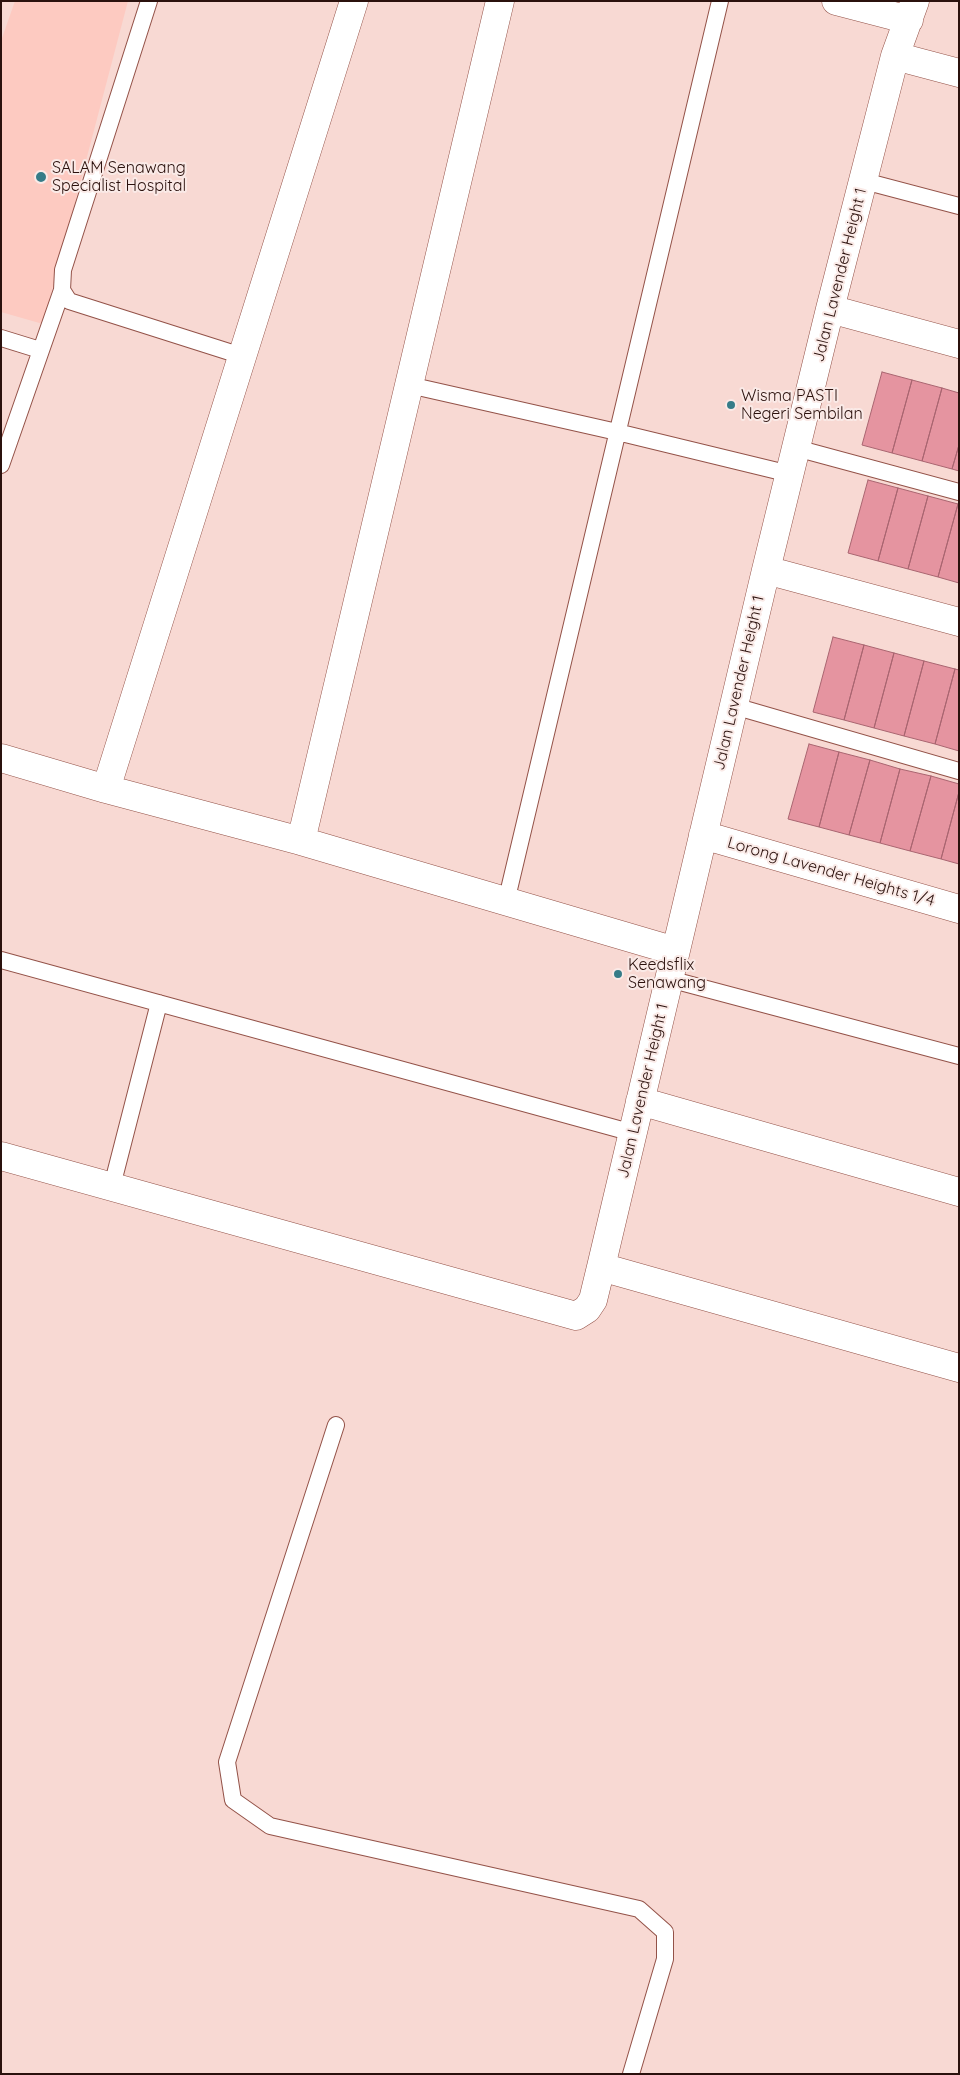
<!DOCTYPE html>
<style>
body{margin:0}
#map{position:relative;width:960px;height:2075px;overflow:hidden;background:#f8d9d3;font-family:Quicksand,sans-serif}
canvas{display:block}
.frame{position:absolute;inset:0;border:2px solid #2b110d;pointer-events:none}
</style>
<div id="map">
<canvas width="960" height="2075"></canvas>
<div class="frame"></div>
</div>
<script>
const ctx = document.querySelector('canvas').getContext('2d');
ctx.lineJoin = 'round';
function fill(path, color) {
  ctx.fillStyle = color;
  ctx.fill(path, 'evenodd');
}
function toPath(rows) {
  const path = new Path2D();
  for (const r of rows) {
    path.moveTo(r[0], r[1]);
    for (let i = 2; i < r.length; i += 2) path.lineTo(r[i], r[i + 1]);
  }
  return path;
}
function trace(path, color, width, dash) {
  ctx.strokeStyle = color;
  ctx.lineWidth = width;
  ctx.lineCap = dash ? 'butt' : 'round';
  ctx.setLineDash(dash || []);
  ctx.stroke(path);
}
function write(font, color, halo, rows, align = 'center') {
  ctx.font = font + ' Quicksand,sans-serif';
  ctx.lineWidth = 4;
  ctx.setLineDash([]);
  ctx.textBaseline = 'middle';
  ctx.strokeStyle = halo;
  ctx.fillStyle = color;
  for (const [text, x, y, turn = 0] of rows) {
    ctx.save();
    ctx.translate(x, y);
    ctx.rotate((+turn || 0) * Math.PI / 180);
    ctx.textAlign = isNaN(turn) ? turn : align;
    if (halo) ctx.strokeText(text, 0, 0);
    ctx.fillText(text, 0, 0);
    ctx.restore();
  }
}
const built = toPath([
 [15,1,128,1,43,324,1,312,1,41]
]);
const building = toPath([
 [882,372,912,380,892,453,862,445,882,372],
 [912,380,942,388,922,461,892,453,912,380],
 [942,388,959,393,959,445,952,469,922,461,942,388],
 [959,445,959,471,952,469,959,445],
 [868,480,898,488,878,561,848,553,868,480],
 [898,488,928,496,908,569,878,561,898,488],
 [928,496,958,504,938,577,908,569,928,496],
 [958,504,959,505,959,583,938,577,958,504],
 [833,637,864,645,844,720,813,712,833,637],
 [864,645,894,653,874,728,844,720,864,645],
 [894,653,924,661,904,736,874,728,894,653],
 [924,661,955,669,935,744,904,736,924,661],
 [955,669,959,670,959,751,935,744,955,669],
 [809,744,839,752,819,827,788,819,809,744],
 [839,752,870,760,849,835,819,827,839,752],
 [870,760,900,769,880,843,849,835,870,760],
 [900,769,931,776,910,851,880,843,900,769],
 [931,776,959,784,959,792,941,859,910,851,931,776],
 [959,792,959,864,941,859,959,792]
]);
const lane = toPath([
 [149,1,63,270,62,290,69,301,242,356],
 [864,181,959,206],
 [1,338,40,350],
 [409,385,617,432,790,474],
 [796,448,959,492],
 [1,465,62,290],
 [734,706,959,771],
 [506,902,720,1],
 [1,960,633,1133],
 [669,979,959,1056],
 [112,1186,159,1003],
 [336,1425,227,1762,233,1800,270,1826,639,1909,665,1932,665,1959,631,2074]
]);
const street = toPath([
 [836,1,909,20],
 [895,56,959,73],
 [830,309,959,344],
 [766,570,959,622],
 [1,758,106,789,301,841,675,951],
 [106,789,354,1],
 [703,835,959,909],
 [301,841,500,1],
 [640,1101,959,1192],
 [1,1156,576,1316,587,1309,593,1300,601,1267,766,570,830,309,895,56,915,1],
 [601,1267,959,1368]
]);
const markers = [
 [41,177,6,"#367c88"],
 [731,405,5,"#367c88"],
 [618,974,5,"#367c88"]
];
const poiNames = [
 ["SALAM Senawang",52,168],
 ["Specialist Hospital",52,186],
 ["Wisma PASTI",741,396],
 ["Negeri Sembilan",741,414],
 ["Keedsflix",628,965],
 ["Senawang",628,983]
];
const streetNames = [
 ["Jalan Lavender Height 1",840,275,-76],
 ["Jalan Lavender Height 1",739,683,-77],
 ["Lorong Lavender Heights 1/4",831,872,16],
 ["Jalan Lavender Height 1",643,1091,-77]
];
fill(built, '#fdcac1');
fill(building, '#e594a0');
trace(building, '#a96570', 1);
trace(lane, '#935248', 18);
trace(street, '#935248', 29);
trace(lane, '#fff', 16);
trace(street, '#fff', 28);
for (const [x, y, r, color] of markers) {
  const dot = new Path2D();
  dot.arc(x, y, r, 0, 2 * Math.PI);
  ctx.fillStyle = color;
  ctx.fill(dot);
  trace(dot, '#faeae7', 2);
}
write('16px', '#2b110d', '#faeae7', poiNames, 'left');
write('16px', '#2b110d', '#faeae7', streetNames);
</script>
